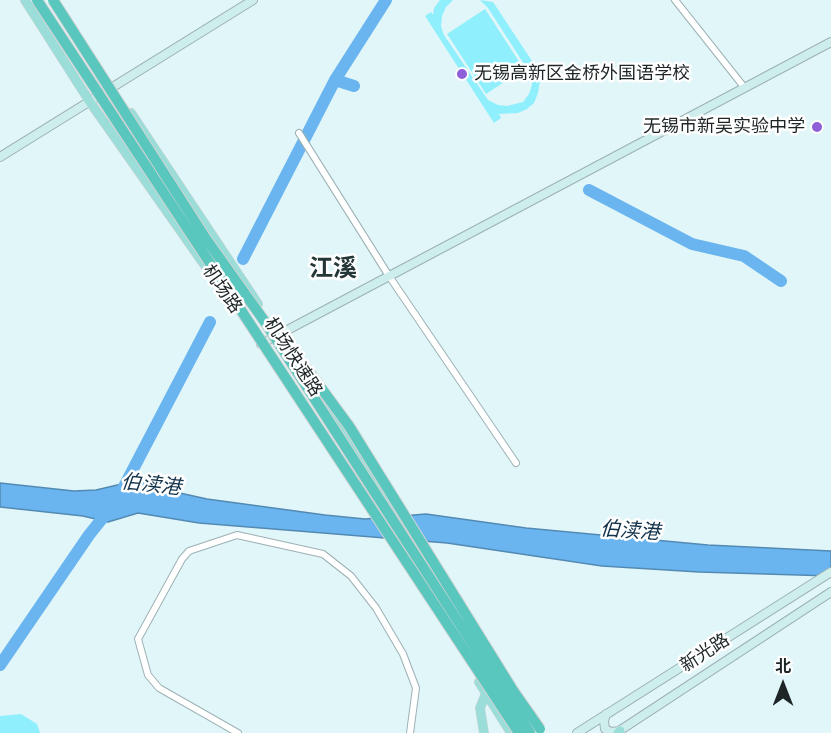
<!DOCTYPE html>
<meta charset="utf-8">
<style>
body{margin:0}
#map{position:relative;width:831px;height:733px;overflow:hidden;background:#e1f6f9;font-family:Cabin,"Noto Sans SC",sans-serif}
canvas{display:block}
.north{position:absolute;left:753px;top:655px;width:60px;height:60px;-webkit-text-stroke:4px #fefefe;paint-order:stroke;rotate:0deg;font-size:16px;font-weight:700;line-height:24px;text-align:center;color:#1d2526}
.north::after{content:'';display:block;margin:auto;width:21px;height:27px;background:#1d2526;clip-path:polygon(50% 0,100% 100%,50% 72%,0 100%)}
</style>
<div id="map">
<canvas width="831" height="733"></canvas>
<div class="north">北</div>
</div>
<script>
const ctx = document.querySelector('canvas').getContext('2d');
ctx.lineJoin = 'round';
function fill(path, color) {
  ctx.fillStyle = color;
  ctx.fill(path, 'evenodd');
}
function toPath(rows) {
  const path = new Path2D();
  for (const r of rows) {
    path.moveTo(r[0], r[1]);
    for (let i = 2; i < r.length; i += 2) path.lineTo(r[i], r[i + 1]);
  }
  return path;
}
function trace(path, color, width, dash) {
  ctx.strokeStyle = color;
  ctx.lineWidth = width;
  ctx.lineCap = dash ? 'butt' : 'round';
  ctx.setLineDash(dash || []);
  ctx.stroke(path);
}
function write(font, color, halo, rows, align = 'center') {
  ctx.font = font + ' Cabin,"Noto Sans SC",sans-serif';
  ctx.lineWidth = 5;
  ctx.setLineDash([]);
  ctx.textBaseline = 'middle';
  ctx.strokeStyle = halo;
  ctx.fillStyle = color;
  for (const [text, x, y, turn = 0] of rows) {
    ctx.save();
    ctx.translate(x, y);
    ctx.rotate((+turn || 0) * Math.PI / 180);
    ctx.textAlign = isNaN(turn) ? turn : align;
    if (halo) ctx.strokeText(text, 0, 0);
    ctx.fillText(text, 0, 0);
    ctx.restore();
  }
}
const green = toPath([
 [440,0,453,0,446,7,442,16,441,26,444,35,488,100,498,105,507,106,523,102,529,94,532,85,531,75,488,8,480,0,493,2,538,70,540,81,538,93,534,103,527,109,518,113,499,114,501,118,494,123,425,16,431,12,433,15,434,8],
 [485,9,524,69,486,94,447,34],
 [21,714,37,724,40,733,0,733,0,716]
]);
const water = toPath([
 [143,479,157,488,207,499,325,515,365,519,426,514,526,528,708,545,831,551,831,576,699,572,602,566,447,543,199,523,138,513,108,522,83,516,0,507,0,483,74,491,96,490,143,479]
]);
const river = toPath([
 [335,80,354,86],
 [589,190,692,244,744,256,781,281],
 [243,259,335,80,386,0],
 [0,665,89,535,117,500,210,322]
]);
const street = toPath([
 [675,0,744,87],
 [299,133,389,276,516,463],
 [238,733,159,688,148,675,138,639,182,559,189,551,237,535,323,554,351,576,376,608,403,654,416,688,410,733]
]);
const secondary = toPath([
 [0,157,253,0],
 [261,344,831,42],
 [606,714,604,721,605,729,611,732,620,731],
 [577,733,831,572],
 [616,733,831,592]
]);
const primary = toPath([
 [25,0,90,102,206,267],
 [131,113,258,304],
 [325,402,456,608],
 [479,682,511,733],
 [484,733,480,708,486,693],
 [618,733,620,731]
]);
const highwayBridge = toPath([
 [37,0,519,733],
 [53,0,206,239,265,322,530,733],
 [287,347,307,369,349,426,512,689,540,729]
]);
const markers = [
 [462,74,6,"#8e5fd8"],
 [817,127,6,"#8e5fd8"]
];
const poiNames = [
 ["无锡高新区金桥外国语学校",474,74],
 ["无锡市新吴实验中学",805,127,"right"]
];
const streetNames = [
 ["机场路",222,289,55],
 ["机场快速路",293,357,57],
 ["新光路",705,653,-33]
];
const waterNames = [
 ["伯渎港",151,485,6],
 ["伯渎港",630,531,4]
];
const districtNames = [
 ["江溪",333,269]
];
fill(green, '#90effc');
fill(water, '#6ab5ef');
trace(water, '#538ab3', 1.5);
trace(river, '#6ab5ef', 12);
trace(street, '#9db1b4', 8);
trace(secondary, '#9db1b4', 10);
trace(primary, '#d2d3d4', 10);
trace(street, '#fff', 6);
trace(secondary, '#cdeeec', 8);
trace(primary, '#9bddd8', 9);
trace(highwayBridge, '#d2d3d4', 12, []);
trace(highwayBridge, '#59c7be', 10);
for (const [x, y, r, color] of markers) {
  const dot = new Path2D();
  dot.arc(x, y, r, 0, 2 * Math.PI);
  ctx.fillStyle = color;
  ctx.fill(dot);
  trace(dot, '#fefefe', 2);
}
write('18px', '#1d2526', '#fefefe', poiNames, 'left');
write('18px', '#1d2526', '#fefefe', streetNames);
write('italic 20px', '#12324a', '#fefefe', waterNames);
write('bold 24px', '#253638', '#fefefe', districtNames);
</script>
